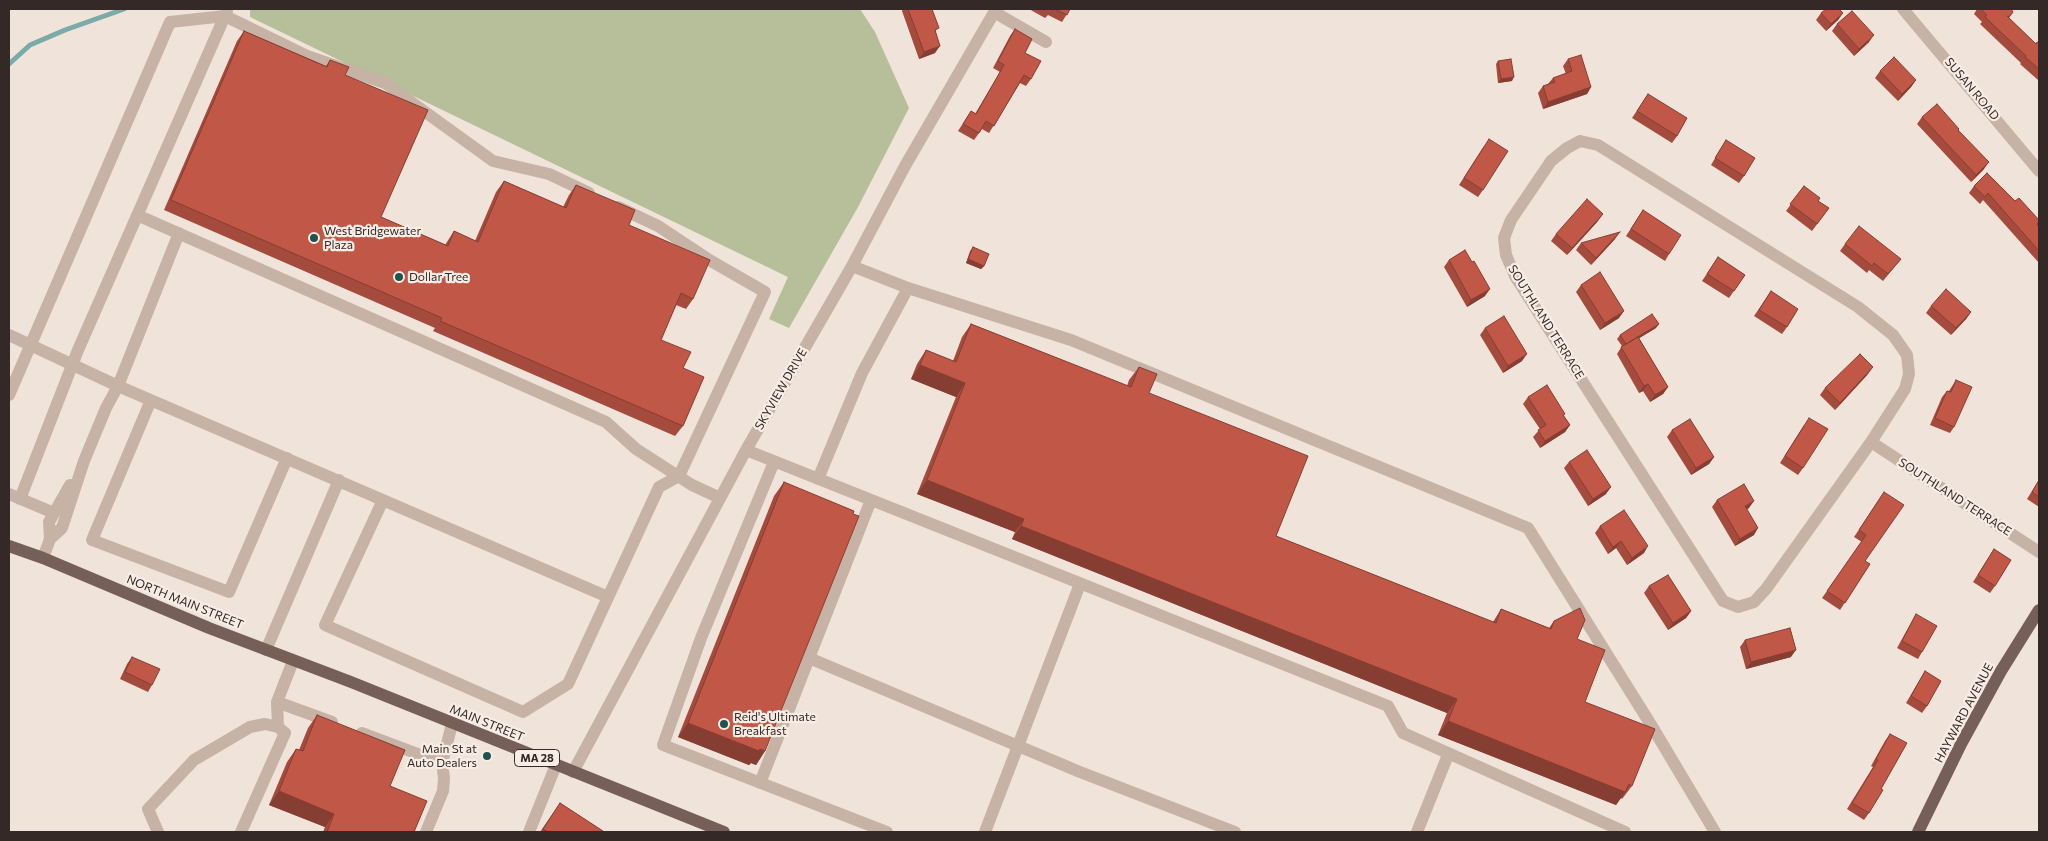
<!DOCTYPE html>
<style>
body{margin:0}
#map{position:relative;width:2048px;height:841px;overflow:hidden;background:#f0e3d9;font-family:Commissioner,sans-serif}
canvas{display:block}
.frame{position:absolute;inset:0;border:10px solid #342927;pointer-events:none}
</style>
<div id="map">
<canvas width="2048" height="841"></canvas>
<div class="frame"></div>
</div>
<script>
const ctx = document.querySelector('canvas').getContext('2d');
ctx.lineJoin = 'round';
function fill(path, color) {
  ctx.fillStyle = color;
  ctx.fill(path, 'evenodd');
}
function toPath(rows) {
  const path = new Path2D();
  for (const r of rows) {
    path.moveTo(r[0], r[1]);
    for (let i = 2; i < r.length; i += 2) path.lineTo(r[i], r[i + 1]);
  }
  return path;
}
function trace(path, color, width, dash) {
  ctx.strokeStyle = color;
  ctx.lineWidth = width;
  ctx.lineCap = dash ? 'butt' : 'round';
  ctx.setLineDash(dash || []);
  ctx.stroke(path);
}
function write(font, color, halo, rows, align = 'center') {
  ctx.font = font + ' Commissioner,sans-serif';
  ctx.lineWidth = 4.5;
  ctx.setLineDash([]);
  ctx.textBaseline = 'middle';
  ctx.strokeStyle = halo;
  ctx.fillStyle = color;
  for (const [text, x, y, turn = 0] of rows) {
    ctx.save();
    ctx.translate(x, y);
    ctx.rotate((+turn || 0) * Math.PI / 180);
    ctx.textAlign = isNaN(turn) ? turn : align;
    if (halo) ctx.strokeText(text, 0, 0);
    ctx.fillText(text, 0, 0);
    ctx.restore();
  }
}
const green = toPath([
 [250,9,860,9,875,32,909,108,858,207,789,328,769,319,788,277,250,17]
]);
const stream = toPath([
 [9,64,30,45,65,30,124,9]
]);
const minor = toPath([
 [1903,9,2039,171],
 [994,12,1046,42],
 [1580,141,1598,145,1858,307,1893,335,1907,355,1909,374,1905,389,1871,442,1766,589,1754,602,1738,607,1723,601,1515,276,1506,255,1504,238,1511,220,1551,161,1567,148,1580,141],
 [137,215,606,422,636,449,692,485,720,498],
 [852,266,908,288,1071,340,1528,528,1653,728,1715,832],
 [9,335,118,386,608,597],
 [9,395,170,22,225,16,307,56,385,83,493,161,549,174,589,193],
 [151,400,92,540,229,592,287,458],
 [1871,442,2039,552],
 [746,450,1388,706,1403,733,1625,832],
 [774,462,701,638,663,745,887,832],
 [818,479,862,373,908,288],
 [9,494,54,513],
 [20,499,78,350,227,11],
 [383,500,325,625,523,712,568,684,659,487,679,476,765,292,711,261,658,226,618,207],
 [50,539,62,528,84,461,106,408,118,386,179,233],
 [43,558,50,539,49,522,70,485],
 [266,650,339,480],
 [809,658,1080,772,1235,832],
 [277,702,332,722],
 [362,733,442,763],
 [573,772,746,450,852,266,905,166,996,9],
 [760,783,871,500],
 [158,832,148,809,194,760,250,727,265,724,278,727],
 [241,832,285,733,278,727,277,702,293,661],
 [426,832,443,791,444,778,442,763,452,724],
 [529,832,556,765],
 [985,832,1080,584],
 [1417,832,1448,755]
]);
const major = toPath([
 [9,546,43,558,209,628,351,682,724,832],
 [1918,832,1961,744,2001,671,2039,610]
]);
const wall = toPath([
 [903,9,932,9,936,33,935,53,919,59,902,11],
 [1029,9,1070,9,1062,22,1048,15,1045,18],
 [1977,9,2011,9,2013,12,2009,18,2036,44,2039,43,2039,79,2038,80,2020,64,2021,63,1980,24,1982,22,1974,14],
 [1821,13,1843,13,1838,20,1826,31,1816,20],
 [1837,24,1869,42,1854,56,1832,31],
 [1015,29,1025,53,1031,79,1026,86,1020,83,989,133,982,129,974,140,958,131,971,111,975,114,1000,72,993,68,1010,36],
 [244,31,326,66,330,60,345,75,381,217,445,245,454,231,475,241,496,192,504,181,563,207,569,195,576,185,629,225,693,299,686,309,676,305,661,340,683,368,683,426,675,436,433,331,435,328,164,210,237,41],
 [1568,59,1591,87,1587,94,1543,109,1538,93,1543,86,1548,84,1553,78,1566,74,1563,66],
 [1498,61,1512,81,1498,83,1496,64],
 [1880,71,1916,80,1911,87,1898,101,1875,78],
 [1648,94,1677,136,1672,143,1632,118],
 [1922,117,1984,169,1971,182,1917,124],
 [1726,140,1744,176,1739,183,1711,165],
 [1484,146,1483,190,1478,197,1459,185],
 [1804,186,1818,201,1829,208,1812,231,1786,211],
 [1974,186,2015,201,2039,220,2039,223,2038,225,2039,227,2039,263,1983,200,1980,204,1969,193],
 [1643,210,1669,254,1665,261,1626,236],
 [1598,221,1567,255,1551,241,1556,234],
 [1615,239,1591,265,1576,250,1581,243],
 [1845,244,1901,259,1883,281,1869,270,1867,273,1840,251],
 [973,247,984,266,981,269,966,263,970,251],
 [1718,257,1745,275,1729,298,1702,281],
 [1449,260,1485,296,1467,307,1444,267],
 [1581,285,1619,318,1600,330,1576,292],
 [1771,291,1787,327,1782,334,1754,316],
 [1931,306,1971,312,1966,319,1951,335,1926,313],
 [971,324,1127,386,1129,380,1139,367,1149,393,1276,536,1493,622,1501,609,1549,628,1554,621,1577,639,1585,702,1632,786,1622,799,1621,798,1616,805,1438,735,1447,713,1012,539,1015,532,917,494,956,397,911,379,917,364,926,350,953,361,962,337],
 [1485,328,1522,361,1503,373,1480,335],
 [1656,328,1639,338,1668,387,1663,394,1650,402,1643,391,1639,393,1617,354,1622,346,1617,339,1620,335],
 [1868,374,1835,410,1820,395,1825,388],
 [1956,380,1954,427,1950,433,1930,425,1942,397,1947,391,1949,391],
 [1528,397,1564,416,1570,425,1565,432,1540,448,1533,437,1540,429,1523,404],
 [1804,425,1803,468,1798,475,1780,463],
 [1672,430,1714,457,1709,464,1691,475,1667,437],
 [1569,462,1606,494,1588,506,1564,468],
 [2039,480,2039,507,2027,499],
 [784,482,765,751,756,765,751,763,749,765,678,737,774,496],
 [1884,492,1865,561,1870,564,1840,610,1822,598,1862,542,1854,537],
 [1717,500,1749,508,1747,509,1754,535,1735,546,1712,507],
 [1600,526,1644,553,1627,565,1616,548,1608,554,1595,533],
 [1994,549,1995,586,1990,593,1973,582],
 [1649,586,1691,611,1686,618,1668,630,1644,593],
 [1916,614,1922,652,1918,659,1897,648,1912,621],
 [1745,640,1791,657,1746,669,1740,647],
 [132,657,152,685,148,692,120,679,127,664],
 [1925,671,1927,706,1922,713,1906,703],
 [317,715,390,786,414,832,323,832,325,827,269,805,287,762,296,749,299,750,308,728],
 [1890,734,1881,789,1869,813,1864,820,1847,809,1873,767,1871,766,1885,741],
 [560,803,602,832,540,832]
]);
const shadedWall = toPath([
 [1843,13,1838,20,1826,31,1831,24],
 [1874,35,1869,42,1854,56,1859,49],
 [940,46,935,53,919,59,924,52],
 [1514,77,1512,81,1498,83,1501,79],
 [1916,80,1911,87,1898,101,1902,94],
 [1591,87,1587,94,1543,109,1548,102],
 [1989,162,1984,169,1971,182,1976,175],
 [1603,214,1598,221,1567,255,1572,248],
 [1620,232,1615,239,1591,265,1596,258],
 [968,259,984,266,981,269,966,263],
 [1490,289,1485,296,1467,307,1471,300],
 [1624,311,1619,318,1600,330,1605,323],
 [1971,312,1966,319,1951,335,1956,328],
 [1659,324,1656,328,1623,348,1626,345],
 [1527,354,1522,361,1503,373,1508,366],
 [920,365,965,383,956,397,911,379],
 [1873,367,1868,374,1835,410,1840,403],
 [1648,384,1643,391,1639,393,1644,386],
 [1668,387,1663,394,1650,402,1655,395],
 [1570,425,1565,432,1540,448,1545,441],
 [1714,457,1709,464,1691,475,1696,468],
 [927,480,1024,519,1015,532,917,494],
 [1611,487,1606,494,1588,506,1593,499],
 [1754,501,1749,508,1741,513,1745,506],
 [1021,526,1457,699,1447,713,1012,539],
 [1758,528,1754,535,1735,546,1740,539],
 [1621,541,1616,548,1608,554,1613,547],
 [1648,546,1644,553,1627,565,1632,558],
 [1691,611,1686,618,1668,630,1673,623],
 [1796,650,1791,657,1746,669,1751,662],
 [1448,721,1625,792,1616,805,1438,735],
 [688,723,760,749,765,751,756,765,751,763,749,765,678,737],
 [279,791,334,814,325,827,269,805]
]);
const building = toPath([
 [908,9,932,9,939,28,935,30,940,46,924,52,908,9],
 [1055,9,1070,9,1067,15,1055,9],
 [1826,9,1839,9,1843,13,1831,24,1821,13,1826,9],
 [1981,9,2011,9,2013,12,2009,17,2007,16,2036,44,2037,42,2039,43,2039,69,2025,57,2026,56,1985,17,1987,15,1981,9],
 [1852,11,1874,35,1859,49,1837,24,1852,11],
 [1015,29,1032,39,1025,53,1041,61,1031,79,1024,75,994,126,986,121,979,133,963,124,971,111,976,114,1004,65,998,61,1015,29],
 [244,31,327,67,330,60,349,67,345,75,428,110,381,217,448,246,454,231,478,242,504,181,566,208,576,185,635,210,629,225,710,260,693,299,681,293,661,340,691,352,683,368,704,377,683,426,440,321,442,318,171,200,244,31],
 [1581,55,1591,87,1548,102,1543,86,1555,82,1553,78,1572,71,1568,59,1581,55],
 [1894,57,1916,80,1902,94,1880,71,1894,57],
 [1511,59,1514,77,1501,79,1498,61,1511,59],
 [1648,94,1687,118,1677,136,1637,111,1648,94],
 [1937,104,1959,129,1958,130,1989,162,1976,175,1922,117,1937,104],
 [1489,139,1508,151,1483,190,1464,178,1489,139],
 [1726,140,1755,158,1744,176,1715,158,1726,140],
 [1987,173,2015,201,2019,198,2039,220,2039,222,2037,224,2039,227,2039,251,1988,193,1985,197,1974,186,1987,173],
 [1804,186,1820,198,1818,201,1829,208,1817,224,1790,204,1804,186],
 [1587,199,1603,214,1572,248,1556,234,1587,199],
 [1643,210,1681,235,1669,254,1631,229,1643,210],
 [1859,226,1901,259,1888,274,1874,263,1872,266,1845,244,1859,226],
 [1620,232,1596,258,1581,243,1620,232],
 [973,247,989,254,984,266,968,259,973,247],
 [1465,250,1472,262,1474,261,1490,289,1471,300,1449,260,1465,250],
 [1718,257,1745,275,1734,291,1707,274,1718,257],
 [1600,272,1624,311,1605,323,1581,285,1600,272],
 [1946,289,1971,312,1956,328,1931,306,1946,289],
 [1771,291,1798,309,1787,327,1759,310,1771,291],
 [1652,314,1659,324,1626,344,1620,335,1652,314],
 [1504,316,1527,354,1508,366,1485,328,1504,316],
 [971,324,1131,387,1139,367,1157,374,1149,393,1308,456,1276,536,1496,623,1501,609,1551,629,1554,621,1580,608,1585,620,1577,639,1605,650,1585,702,1655,729,1632,786,1629,784,1625,792,1448,721,1457,699,1021,526,1024,519,927,480,965,383,920,365,926,350,956,362,971,324],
 [1638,337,1668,387,1655,395,1648,384,1644,386,1621,347,1638,337],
 [1860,354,1873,367,1840,403,1825,388,1860,354],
 [1956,380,1972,387,1954,427,1935,418,1947,391,1951,392,1956,380],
 [1547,385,1565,414,1563,415,1570,425,1545,441,1538,430,1546,425,1528,397,1547,385],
 [1809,418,1828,429,1803,468,1785,456,1809,418],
 [1690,419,1714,457,1696,468,1672,430,1690,419],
 [1587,450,1611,487,1593,499,1569,462,1587,450],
 [2039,480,2039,497,2032,492,2039,480],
 [784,482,854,511,853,514,859,516,765,751,760,749,759,751,688,723,784,482],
 [1744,484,1754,501,1745,506,1758,528,1740,539,1717,500,1744,484],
 [1884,492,1904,505,1865,561,1870,564,1845,603,1827,591,1866,535,1859,530,1884,492],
 [1624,510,1648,546,1632,558,1621,541,1613,547,1600,526,1624,510],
 [1994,549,2011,560,1995,586,1978,575,1994,549],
 [1668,575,1691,611,1673,623,1649,586,1668,575],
 [1916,614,1937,626,1922,652,1902,641,1916,614],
 [1790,628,1796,650,1751,662,1745,640,1790,628],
 [132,657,160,669,152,685,125,672,132,657],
 [1925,671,1941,681,1927,706,1911,696,1925,671],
 [317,715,405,750,390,786,427,801,414,832,327,832,334,814,279,791,296,749,303,751,317,715],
 [1890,734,1907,743,1881,789,1883,790,1869,813,1852,803,1878,760,1876,759,1890,734],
 [560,803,603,831,602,832,548,832,543,829,560,803]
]);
const markers = [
 [314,238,5,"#1e5350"],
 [399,277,5,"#1e5350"],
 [724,724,5,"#1e5350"],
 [487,756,5,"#1e5350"]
];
const shields = [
 [537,758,45]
];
const shieldNames = [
 ["MA 28",537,758]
];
const streetNames = [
 ["SUSAN ROAD",1972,89,50],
 ["SOUTHLAND TERRACE",1546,322,58],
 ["SKYVIEW DRIVE",781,389,-60],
 ["SOUTHLAND TERRACE",1955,497,33],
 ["NORTH MAIN STREET",185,602,22],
 ["HAYWARD AVENUE",1964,713,-62],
 ["MAIN STREET",487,723,22]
];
const poiNames = [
 ["West Bridgewater",324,231],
 ["Plaza",324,245],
 ["Dollar Tree",409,277],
 ["Reid's Ultimate",734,717],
 ["Breakfast",734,731],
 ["Main St at",477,749,"right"],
 ["Auto Dealers",477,763,"right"]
];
fill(green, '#b6be9a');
trace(stream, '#7aaba8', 5);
trace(minor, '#c7b2a6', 12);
trace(major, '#755f58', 12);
fill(wall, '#a54b3d');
fill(shadedWall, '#863d32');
fill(building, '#c05747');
trace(building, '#863d32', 1);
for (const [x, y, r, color] of markers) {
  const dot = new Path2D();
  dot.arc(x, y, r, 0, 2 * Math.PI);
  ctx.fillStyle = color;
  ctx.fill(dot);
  trace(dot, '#f8ede5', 2);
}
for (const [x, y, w] of shields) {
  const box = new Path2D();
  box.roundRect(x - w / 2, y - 8.5, w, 17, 4);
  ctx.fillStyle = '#f8ede5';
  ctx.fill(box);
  trace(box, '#342927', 1);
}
write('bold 11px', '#342927', null, shieldNames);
write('12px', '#342927', '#f8ede5', streetNames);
write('12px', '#342927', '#f8ede5', poiNames, 'left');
</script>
